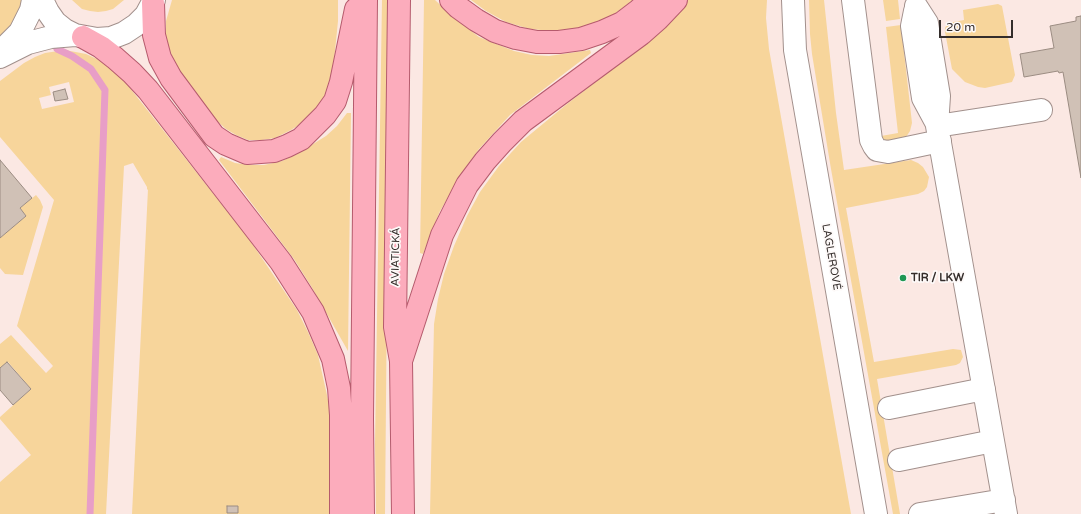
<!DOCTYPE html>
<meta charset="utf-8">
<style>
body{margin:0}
#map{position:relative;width:1081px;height:514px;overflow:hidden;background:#fbe8e3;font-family:"Varela Round",sans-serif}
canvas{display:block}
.scale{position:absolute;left:939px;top:20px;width:74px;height:18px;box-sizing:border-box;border:2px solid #342d2b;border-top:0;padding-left:5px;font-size:12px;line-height:14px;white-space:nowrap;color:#342d2b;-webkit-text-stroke:3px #fdf9f8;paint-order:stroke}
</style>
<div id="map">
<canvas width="1081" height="514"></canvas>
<div class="scale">20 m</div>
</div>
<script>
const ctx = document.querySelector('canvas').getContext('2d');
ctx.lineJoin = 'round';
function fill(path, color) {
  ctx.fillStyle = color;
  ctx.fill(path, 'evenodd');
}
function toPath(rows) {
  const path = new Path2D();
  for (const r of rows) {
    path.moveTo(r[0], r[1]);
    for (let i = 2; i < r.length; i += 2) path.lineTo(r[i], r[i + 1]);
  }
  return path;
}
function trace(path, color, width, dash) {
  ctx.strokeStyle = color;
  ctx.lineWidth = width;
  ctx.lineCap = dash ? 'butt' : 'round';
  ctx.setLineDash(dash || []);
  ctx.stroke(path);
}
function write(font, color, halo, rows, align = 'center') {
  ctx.font = font + ' "Varela Round",sans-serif';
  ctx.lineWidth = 3.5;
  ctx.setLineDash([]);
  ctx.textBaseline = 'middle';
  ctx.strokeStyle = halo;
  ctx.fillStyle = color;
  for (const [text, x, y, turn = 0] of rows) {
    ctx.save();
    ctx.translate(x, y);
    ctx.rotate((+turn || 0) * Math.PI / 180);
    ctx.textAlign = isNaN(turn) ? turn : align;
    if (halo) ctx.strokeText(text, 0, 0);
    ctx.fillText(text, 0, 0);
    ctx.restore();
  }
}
const green = toPath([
 [0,0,23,0,15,23,0,40],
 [72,0,124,0,113,9,106,11,98,12,90,11,82,9],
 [172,0,338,0,338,21,333,71,328,90,315,112,305,121,291,130,275,138,262,140,248,140,236,135,226,129,206,111,181,75,172,56,166,40,166,21],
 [382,0,391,0,388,178,385,514,376,514,375,444],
 [424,0,435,0,451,15,479,37,514,51,532,55,549,56,590,50,591,53,510,115,479,149,466,167,440,211,423,254,420,253],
 [471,0,633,0,613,15,593,24,575,29,552,31,530,29,506,22,486,11],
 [687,0,767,0,766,18,769,49,851,514,430,514,434,324,438,299,444,274,454,246,467,216,480,192,499,166,521,142,567,104,649,41,679,11],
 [809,0,824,0,836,113,844,170,911,160,918,163,923,167,929,177,927,187,924,191,918,194,846,208,874,362,953,349,961,350,963,357,960,363,956,365,877,379,900,514,893,514,831,169,812,54,810,34],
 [883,0,898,0,900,19,886,21],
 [998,4,1002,6,1015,75,1012,82,985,88,978,87,965,82,952,69,945,32,945,28,948,23,964,20,963,10],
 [901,25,912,123,910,131,906,137,902,141,892,143,883,140,881,136,898,133,886,27],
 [65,50,86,54,97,59,109,66,126,83,249,239,297,310,308,332,318,355,329,404,331,514,132,514,148,189,147,190,147,187,133,163,124,166,106,514,0,514,0,482,31,455,0,419,0,417,31,389,8,362,0,368,0,344,11,335,46,373,53,366,17,326,54,200,0,137,0,81,24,63,35,57,45,53],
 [69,82,74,102,42,109,39,98,51,95,49,87],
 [227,506,238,506,238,513,227,513],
 [347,113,351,113,348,351,311,286,294,259,219,160,221,157,235,163,249,165,264,165,282,161,297,154,326,136,337,126],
 [36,195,40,200,43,207,23,275,5,274,0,268,0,238,26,216,20,208]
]);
const stream = toPath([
 [57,49,72,56,91,69,105,90,90,514]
]);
const building = toPath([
 [1081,16,1081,178,1063,72,1059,73,1058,71,1024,77,1020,54,1054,48,1050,26,1076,21,1076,17,1081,16],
 [65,89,68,99,55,101,53,92,65,89],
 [0,160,32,198,20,208,26,216,0,238,0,160],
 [7,362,31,389,13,405,0,390,0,368,7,362],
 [227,506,238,506,238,513,227,513,227,506]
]);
const minor = toPath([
 [42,0,48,12,55,22,65,30,75,35,97,39,111,38,124,33,136,25,146,15,154,0],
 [793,0,795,50,876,514],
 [853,0,871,140,874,146,877,150,888,152,940,141],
 [916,6,927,23,939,96,937,126,1006,514],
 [915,11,912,26,923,98,937,124],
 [0,52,20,32,31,10,33,0],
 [0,57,28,43,51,37,75,35],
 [937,126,1041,110],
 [889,408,984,389],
 [899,460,993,441],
 [920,514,1004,500]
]);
const major = toPath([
 [399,0,395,327,401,361,403,514],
 [451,0,458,7,476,20,495,31,516,38,537,42,559,42,581,39,602,32,622,23,639,10,650,0],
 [153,3,154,35,160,58,171,78,214,136,226,144,247,153,274,151,287,146,301,139,325,115,335,101,341,82,356,9],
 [83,37,101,47,115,58,132,73,148,90,281,262,313,312,333,359,339,388,341,415,341,514],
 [402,358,442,235,467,185,485,161,502,142,523,121,641,34,658,19,676,0],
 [363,514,362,419,366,0]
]);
const markers = [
 [903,278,4,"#209754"]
];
const streetNames = [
 ["AVIATICKÁ",396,257,-89],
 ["LAGLEROVÉ",831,257,80]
];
const poiNames = [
 ["TIR / LKW",911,278]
];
fill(green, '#f7d59b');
trace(stream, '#e89ec7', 7);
fill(building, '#d0c1b6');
trace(building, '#9b8c82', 1);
trace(minor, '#a2908c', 24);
trace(major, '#b55b6d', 24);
trace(minor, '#fff', 22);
trace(major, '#fcacbc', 22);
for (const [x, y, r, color] of markers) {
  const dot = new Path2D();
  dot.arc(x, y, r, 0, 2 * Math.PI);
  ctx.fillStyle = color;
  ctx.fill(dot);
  trace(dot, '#fdf9f8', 1.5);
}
write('11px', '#342d2b', '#fdf9f8', streetNames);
write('bold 11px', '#342d2b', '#fdf9f8', poiNames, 'left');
</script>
